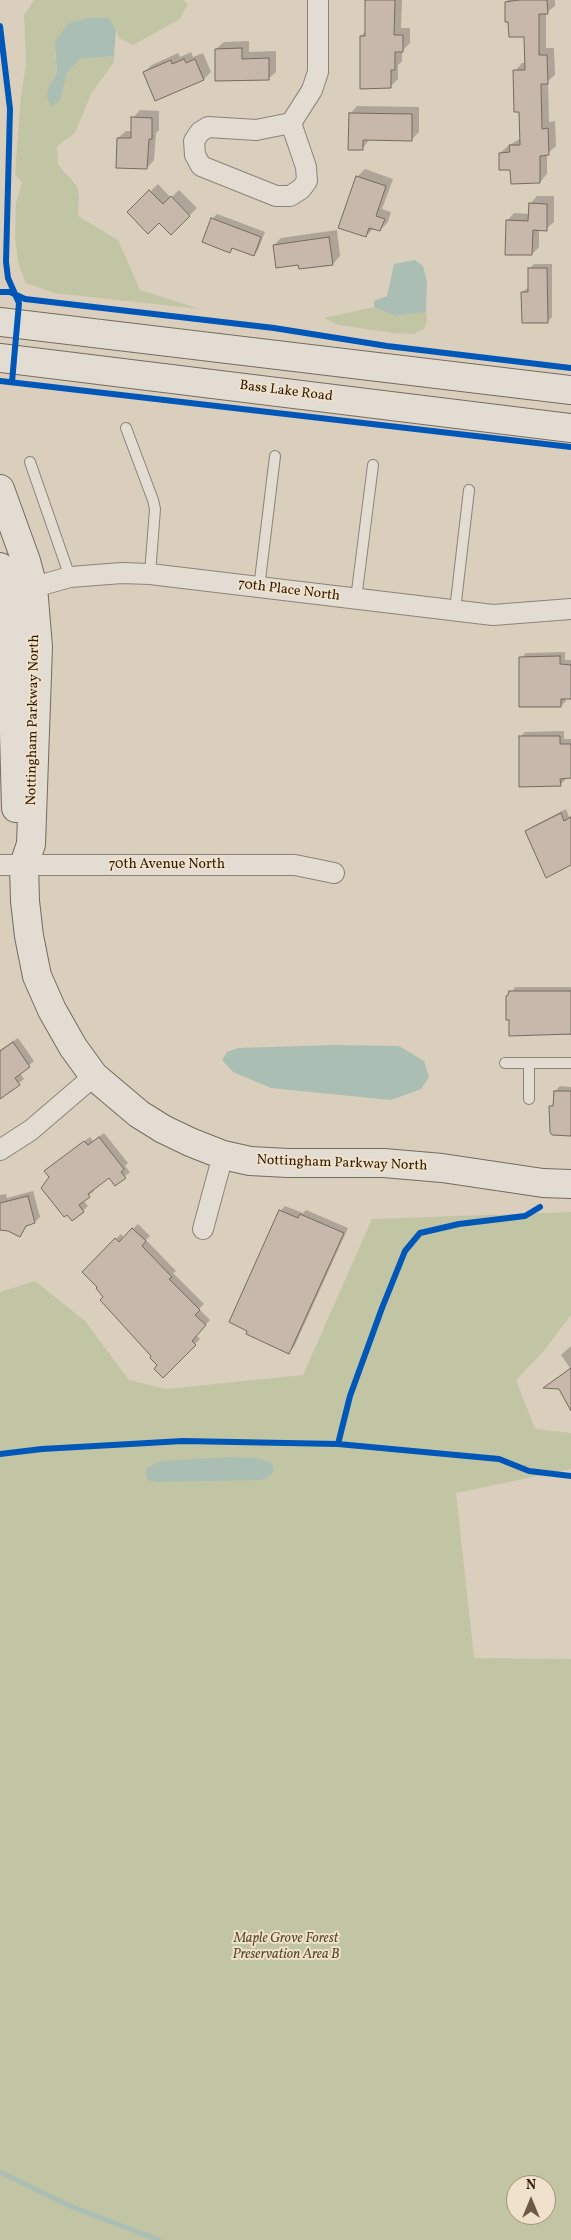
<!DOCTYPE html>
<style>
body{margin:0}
#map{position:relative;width:571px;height:2240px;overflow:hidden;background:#dacebd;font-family:Vollkorn,serif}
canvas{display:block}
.north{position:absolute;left:506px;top:2175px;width:50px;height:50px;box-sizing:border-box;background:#efe1cc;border:1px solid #a3927a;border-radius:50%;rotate:0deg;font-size:14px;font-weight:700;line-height:20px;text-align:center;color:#321b00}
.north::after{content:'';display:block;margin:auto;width:18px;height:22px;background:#6d5a42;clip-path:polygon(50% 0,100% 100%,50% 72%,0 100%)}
</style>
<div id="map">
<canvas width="571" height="2240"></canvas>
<div class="north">N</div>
</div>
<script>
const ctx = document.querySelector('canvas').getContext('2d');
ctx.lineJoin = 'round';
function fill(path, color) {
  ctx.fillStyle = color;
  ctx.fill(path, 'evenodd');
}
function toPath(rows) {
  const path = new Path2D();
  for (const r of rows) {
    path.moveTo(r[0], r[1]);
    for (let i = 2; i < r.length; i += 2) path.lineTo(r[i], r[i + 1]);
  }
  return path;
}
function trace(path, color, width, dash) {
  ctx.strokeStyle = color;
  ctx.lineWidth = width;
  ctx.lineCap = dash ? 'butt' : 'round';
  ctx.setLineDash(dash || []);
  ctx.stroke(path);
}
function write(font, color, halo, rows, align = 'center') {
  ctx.font = font + ' Vollkorn,serif';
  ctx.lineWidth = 4;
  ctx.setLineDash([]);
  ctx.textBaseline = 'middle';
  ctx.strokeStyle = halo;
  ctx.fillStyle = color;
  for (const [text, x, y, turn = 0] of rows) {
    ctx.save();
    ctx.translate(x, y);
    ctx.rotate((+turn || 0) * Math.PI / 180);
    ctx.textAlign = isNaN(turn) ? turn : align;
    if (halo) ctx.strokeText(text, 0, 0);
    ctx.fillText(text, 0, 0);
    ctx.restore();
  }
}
const green = toPath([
 [34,0,183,0,188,4,180,19,133,45,119,38,116,30,55,51,57,73,48,88,60,101,67,73,80,59,114,56,114,62,91,94,75,133,57,146,58,165,77,186,79,196,78,216,118,240,140,290,200,309,54,293,26,283,19,266,15,239,16,203,22,183,15,174,21,96,26,64,24,15],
 [374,307,396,316,426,312,427,321,424,329,413,334,393,333,339,325,324,318],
 [571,1212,571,1315,543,1352,516,1380,535,1429,571,1433,571,1469,456,1493,474,1658,571,1659,571,2240,0,2240,0,1292,35,1281,85,1321,129,1380,166,1389,303,1375,372,1219],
 [516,2185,546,2185,546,2215,516,2215]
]);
const water = toPath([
 [88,18,109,18,116,30,114,56,80,59,67,73,60,101,51,106,47,98,48,88,57,73,55,41,68,24],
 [415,260,423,266,427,282,426,312,396,316,374,307,374,301,387,296,394,264],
 [334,1045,399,1046,424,1061,429,1077,421,1089,391,1100,271,1088,233,1072,222,1060,227,1052,238,1048],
 [231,1457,256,1458,271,1462,274,1469,270,1476,262,1480,158,1482,148,1480,146,1476,147,1468,161,1461]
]);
const shadow = toPath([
 [366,0,402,0,401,28,410,28,410,43,402,51,402,61,398,65,398,79,390,87,361,36,366,31],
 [508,0,555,0,555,6,546,13,546,48,554,48,555,75,548,81,549,122,555,121,556,146,547,154,547,174,540,182,512,169,500,153,508,146,521,138,520,111,515,71,522,63,526,63,525,36,506,2],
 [249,41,249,52,276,51,276,72,268,79,216,49,224,42],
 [191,52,193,57,203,53,211,72,204,79,144,72,152,65,178,53,180,57],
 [357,106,419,107,419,132,411,140,370,139,362,149,350,114],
 [140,110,159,111,159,130,156,133,154,160,147,168,118,138,126,131,132,131,133,118],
 [365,169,393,179,382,209,391,212,388,222,380,230,374,228,366,236,357,177],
 [158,184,171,198,179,190,197,208,171,233,159,221,129,212],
 [537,196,554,196,554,222,546,229,539,229,539,247,532,254,507,221,514,213,530,214,530,204],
 [217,214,265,232,258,250,254,255,234,247,230,252,212,219],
 [337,230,340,256,333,264,299,263,274,245,281,238],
 [534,264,552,264,552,317,547,322,522,292,529,287,529,269],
 [565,652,565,660,571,660,571,698,565,698,566,701,561,706,521,658,526,653],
 [564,731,564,739,571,739,571,777,565,777,565,780,560,785,520,737,525,732],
 [566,809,569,817,571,816,571,864,526,831,531,827],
 [515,987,571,987,571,1035,566,1035,510,994],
 [18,1038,34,1061,20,1073,24,1079,0,1098,0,1050],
 [560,1086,571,1087,571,1134,550,1107,555,1102,555,1091],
 [104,1133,128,1163,125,1166,130,1172,115,1184,109,1177,92,1189,94,1191,83,1200,88,1206,83,1211,51,1177,51,1166,90,1137,93,1141],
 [33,1191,40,1217,35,1222,28,1224,19,1235,9,1229,0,1229,0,1195,6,1194,7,1198],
 [285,1206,303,1213,306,1210,348,1228,294,1347,289,1352,280,1211],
 [138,1224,150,1236,146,1240,176,1271,173,1273,204,1304,199,1309,210,1320,196,1335,200,1339,163,1376,159,1365,130,1333,132,1331,99,1287,83,1272,121,1234,124,1238],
 [571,1346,571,1402,560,1388,546,1387,570,1368,561,1355]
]);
const stream = toPath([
 [0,2172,70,2206,159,2240]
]);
const building = toPath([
 [365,0,395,0,394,35,403,35,403,52,395,52,395,70,391,70,391,88,360,89,360,36,365,36,365,0],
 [519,0,547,0,548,14,539,14,539,55,547,55,548,84,541,84,542,129,548,128,549,155,540,156,540,183,511,184,510,170,499,170,499,153,510,152,509,145,520,145,519,112,514,112,513,70,525,70,524,37,509,37,508,22,505,22,505,2,519,0],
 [242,48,242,59,269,58,269,80,215,81,215,49,242,48],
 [184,59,186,63,195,59,204,80,155,101,143,72,171,60,172,64,184,59],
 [349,113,412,114,412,141,363,140,363,150,348,150,349,113],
 [131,117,152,118,152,139,149,139,147,169,116,168,117,138,131,138,131,117],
 [356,176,386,186,376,216,385,219,380,231,369,228,366,237,338,228,356,176],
 [149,190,163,204,171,196,190,216,171,235,159,223,148,234,127,212,149,190],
 [529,203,547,204,547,231,533,230,532,255,505,255,506,220,528,221,529,203],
 [211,218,261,237,254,256,232,248,230,253,202,242,211,218],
 [329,237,333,265,299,269,298,265,276,268,273,245,329,237],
 [528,268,547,268,548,323,522,323,521,292,528,292,528,268],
 [560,656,560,664,571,665,571,699,561,699,561,707,519,707,519,657,560,656],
 [519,736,560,736,560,744,571,744,571,778,560,779,561,786,519,787,519,736],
 [561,813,564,821,571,817,571,865,546,878,525,831,561,813],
 [509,991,571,991,571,1034,509,1036,509,1020,506,1020,506,996,508,995,509,991],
 [13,1042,30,1067,15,1078,20,1085,0,1099,0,1051,13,1042],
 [554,1091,571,1091,571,1136,552,1135,550,1132,549,1106,553,1106,554,1091],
 [99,1137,124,1169,121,1172,126,1178,115,1186,109,1178,88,1194,90,1197,79,1205,84,1212,72,1221,67,1215,64,1217,41,1188,49,1177,44,1171,84,1141,88,1145,99,1137],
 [28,1196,35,1223,26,1226,20,1237,8,1231,0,1230,0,1203,28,1196],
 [279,1210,298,1218,300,1214,344,1233,289,1354,246,1334,247,1331,229,1322,279,1210],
 [132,1228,146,1241,142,1246,172,1277,169,1279,200,1310,195,1315,206,1325,192,1341,196,1345,163,1378,154,1369,157,1365,150,1358,151,1356,100,1300,103,1297,96,1288,97,1287,82,1272,115,1238,119,1242,132,1228],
 [571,1368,571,1411,559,1389,543,1388,571,1368]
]);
const lane = toPath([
 [126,428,153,500,155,509,150,574],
 [30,462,70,577],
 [259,588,275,456],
 [356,599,373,465],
 [455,610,469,490],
 [505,1063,571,1063],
 [529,1063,529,1099]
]);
const street = toPath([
 [291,123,306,167,307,181,301,189,290,196,276,196,201,166,195,155,194,141,200,132,208,127,256,130,291,123,312,90,318,72,318,0],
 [20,591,70,577,122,573,150,574,493,615,571,609],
 [0,865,295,865,334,873],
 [0,1150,31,1130,94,1076],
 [203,1229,223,1155]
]);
const secondary = toPath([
 [0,322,571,390],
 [0,358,571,428],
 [0,489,26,561,33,587,38,647,31,844,24,865,25,901,29,936,37,976,52,1010,73,1047,94,1076,139,1114,163,1129,190,1142,223,1155,250,1161,288,1163,384,1163,442,1168,543,1183,571,1184],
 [0,567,8,594,11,620,16,808]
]);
const cycleway = toPath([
 [0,26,10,109,6,262,8,278,19,303,12,382],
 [0,292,10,292,25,299,274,328,387,346,571,368],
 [0,381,571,447],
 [338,1444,499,1459,529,1471,571,1476],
 [0,1454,42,1449,183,1441,338,1444,350,1396,382,1308,405,1251,420,1233,459,1224,525,1216,540,1207]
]);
const streetNames = [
 ["Bass Lake Road",286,392,7],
 ["70th Place North",289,591,7],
 ["Nottingham Parkway North",34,720,-89],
 ["70th Avenue North",167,865],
 ["Nottingham Parkway North",342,1164,2]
];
const parkNames = [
 ["Maple Grove Forest",286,1939],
 ["Preservation Area B",286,1955]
];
fill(green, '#c2c5a4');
fill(water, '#abbeb3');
fill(shadow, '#0003');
trace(stream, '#abbeb3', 5);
fill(building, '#c8b8ac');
trace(building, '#756b5e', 1);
trace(lane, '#8d8377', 12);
trace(street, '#8d8377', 22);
trace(secondary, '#756b5e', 30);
trace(lane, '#e2dcd3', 10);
trace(street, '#e2dcd3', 20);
trace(secondary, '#e2dcd3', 28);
trace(cycleway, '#0057b8', 6);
write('14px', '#321b00', '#efe1cc', streetNames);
write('italic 14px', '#584c2b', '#efe1cc', parkNames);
</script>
